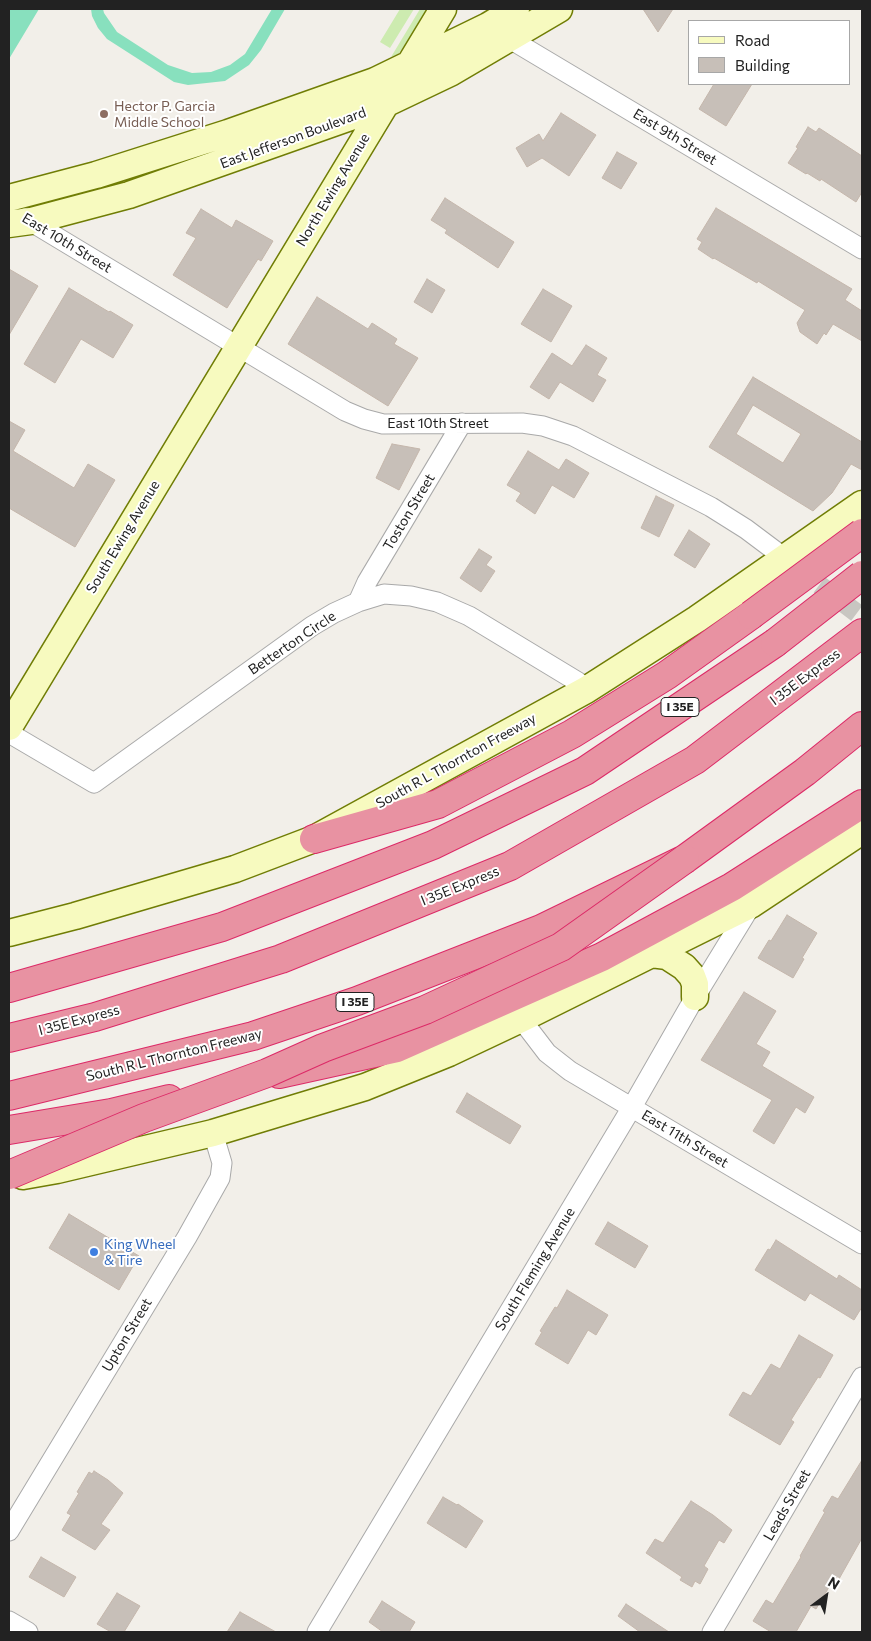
<!DOCTYPE html>
<style>
body{margin:0}
#map{position:relative;width:871px;height:1641px;overflow:hidden;background:#f2efe9;font-family:Commissioner,sans-serif}
canvas{display:block}
.frame{position:absolute;inset:0;border:10px solid #222;pointer-events:none}
.legend{position:absolute;left:688px;top:20px;width:162px;height:65px;box-sizing:border-box;background:#fff;border:1px solid #a7a7a7;margin:0;padding:6px 9px;list-style:none;font-size:15px;color:#222}
.legend li{display:flex;align-items:center;gap:10px;height:25px}
.legend b{width:25px;border:1px solid #a7a7a7}
.north{position:absolute;left:801px;top:1571px;width:50px;height:50px;-webkit-text-stroke:4px #fff;paint-order:stroke;rotate:31deg;font-size:14px;font-weight:700;line-height:20px;text-align:center;color:#222}
.north::after{content:'';display:block;margin:auto;width:18px;height:22px;background:#222;clip-path:polygon(50% 0,100% 100%,50% 72%,0 100%)}
</style>
<div id="map">
<canvas width="871" height="1641"></canvas>
<div class="frame"></div>
<ul class="legend">
<li><b style="height:6px;background:#f7fabf"></b>Road</li>
<li><b style="height:14px;background:#c7bfb8"></b>Building</li>
</ul>
<div class="north">N</div>
</div>
<script>
const ctx = document.querySelector('canvas').getContext('2d');
ctx.lineJoin = 'round';
function fill(path, color) {
  ctx.fillStyle = color;
  ctx.fill(path, 'evenodd');
}
function toPath(rows) {
  const path = new Path2D();
  for (const r of rows) {
    path.moveTo(r[0], r[1]);
    for (let i = 2; i < r.length; i += 2) path.lineTo(r[i], r[i + 1]);
  }
  return path;
}
function trace(path, color, width, dash) {
  ctx.strokeStyle = color;
  ctx.lineWidth = width;
  ctx.lineCap = dash ? 'butt' : 'round';
  ctx.setLineDash(dash || []);
  ctx.stroke(path);
}
function write(font, color, halo, rows, align = 'center') {
  ctx.font = font + ' Commissioner,sans-serif';
  ctx.lineWidth = 4;
  ctx.setLineDash([]);
  ctx.textBaseline = 'middle';
  ctx.strokeStyle = halo;
  ctx.fillStyle = color;
  for (const [text, x, y, turn = 0] of rows) {
    ctx.save();
    ctx.translate(x, y);
    ctx.rotate((+turn || 0) * Math.PI / 180);
    ctx.textAlign = isNaN(turn) ? turn : align;
    if (halo) ctx.strokeText(text, 0, 0);
    ctx.fillText(text, 0, 0);
    ctx.restore();
  }
}
const grass = toPath([
 [400,9,414,9,390,48,380,42],
 [420,9,427,9,403,48,398,54,391,57]
]);
const pitch = toPath([
 [9,9,39,9,9,59],
 [91,9,103,9,104,13,117,32,168,65,192,73,211,72,230,65,245,54,272,9,285,9,261,50,249,65,225,81,188,85,174,82,107,39,98,28,92,16]
]);
const building = toPath([
 [643,9,673,9,658,32,643,9],
 [714,84,752,84,726,126,699,109,714,84],
 [561,113,596,135,569,176,542,158,527,167,516,148,539,134,543,141,561,113],
 [808,127,816,132,819,128,862,156,862,192,856,202,821,179,820,181,807,173,806,174,788,163,798,148,796,147,808,127],
 [617,152,637,163,621,189,602,178,617,152],
 [445,198,514,242,498,268,445,233,447,230,431,220,445,198],
 [716,208,852,289,845,300,862,311,862,341,833,324,826,335,824,333,817,344,800,332,797,323,805,310,758,281,757,283,714,258,713,259,698,249,702,242,697,239,716,208],
 [201,209,232,228,236,220,273,241,261,261,258,259,227,308,173,275,196,238,186,233,201,209],
 [9,269,38,286,9,335,9,269],
 [427,279,445,290,432,313,414,302,427,279],
 [69,288,109,312,110,311,133,325,113,358,81,339,55,383,24,364,69,288],
 [543,289,572,306,551,342,521,324,543,289],
 [317,297,368,329,372,323,397,339,394,344,418,358,388,406,288,344,317,297],
 [586,345,607,358,597,375,606,380,593,402,560,382,549,399,530,387,552,353,572,366,586,345],
 [753,377,862,442,862,470,851,464,832,493,813,511,709,447,753,377],
 [753,405,801,434,783,463,736,434,753,405],
 [9,421,25,430,13,451,74,488,88,464,115,480,75,547,9,508,9,421],
 [392,444,420,449,399,490,376,478,392,444],
 [528,451,559,470,566,459,589,473,574,498,552,485,535,514,516,501,521,493,507,485,528,451],
 [656,496,674,505,659,537,641,528,656,496],
 [689,530,710,544,695,568,674,555,689,530],
 [479,549,492,557,486,565,495,571,481,592,460,578,479,549],
 [787,915,817,933,802,958,804,959,793,978,758,958,769,940,771,941,787,915],
 [744,992,776,1011,756,1044,770,1052,762,1066,814,1097,805,1113,796,1107,774,1144,753,1131,772,1100,701,1060,744,992],
 [467,1093,521,1126,510,1144,456,1112,467,1093],
 [69,1214,139,1256,119,1290,49,1248,69,1214],
 [608,1222,648,1246,635,1268,595,1244,608,1222],
 [776,1240,837,1279,839,1275,862,1290,862,1307,854,1320,810,1293,805,1301,755,1270,768,1249,770,1250,776,1240],
 [567,1290,608,1315,596,1335,588,1330,568,1364,535,1344,542,1332,540,1331,555,1307,557,1308,567,1290],
 [799,1335,833,1355,820,1378,818,1377,791,1420,794,1422,780,1445,729,1415,743,1392,751,1396,771,1364,780,1369,799,1335],
 [862,1460,862,1538,839,1579,835,1577,816,1609,811,1606,796,1632,771,1632,753,1621,766,1600,773,1604,801,1557,800,1556,825,1512,823,1511,832,1496,838,1499,862,1460],
 [94,1471,108,1480,123,1493,101,1524,110,1530,95,1550,62,1530,71,1515,67,1513,79,1493,77,1492,89,1472,92,1474,94,1471],
 [443,1497,457,1505,458,1504,483,1521,466,1548,427,1523,443,1497],
 [691,1501,713,1515,732,1530,724,1543,719,1540,704,1566,708,1569,700,1584,695,1581,692,1587,680,1580,682,1577,646,1553,655,1539,663,1543,691,1501],
 [41,1557,76,1577,64,1597,29,1577,41,1557],
 [117,1593,140,1606,124,1632,111,1632,97,1624,117,1593],
 [382,1601,415,1622,409,1632,383,1632,369,1622,382,1601],
 [626,1604,669,1632,640,1632,618,1616,626,1604],
 [240,1612,276,1632,227,1632,240,1612]
]);
const streetTunnel = toPath([
 [797,568,862,617]
]);
const street = toPath([
 [500,33,862,249],
 [25,218,345,411,364,419,383,424,522,423,543,426,573,436,711,507,746,529,794,565],
 [358,602,367,582,462,423],
 [9,733,94,783,312,626,334,613,358,602,384,594,411,596,437,602,469,616,578,682,586,690],
 [521,1019,547,1053,570,1071,862,1244],
 [9,1531,187,1237,220,1178,222,1163,213,1133],
 [9,1621,28,1632],
 [317,1632,632,1107,695,997,752,904],
 [712,1632,862,1377]
]);
const secondary = toPath([
 [9,198,96,175,228,133,375,81,488,26,516,9],
 [9,224,31,221,129,195,356,115,385,104,450,73,559,9],
 [9,727,443,9],
 [9,933,75,916,235,869,314,839,586,690,697,619,862,504],
 [651,954,667,956,684,967,692,976,695,984,695,997],
 [23,1176,57,1170,213,1133,365,1087,449,1053,521,1019,752,904,862,831]
]);
const highway = toPath([
 [314,839,438,804,572,734,667,675,751,615],
 [9,988,222,927,433,845,585,771,775,643],
 [9,1038,95,1017,281,959,510,866,695,760,862,633],
 [279,1074,397,1048,602,957,732,887,862,804],
 [9,1096,253,1036,357,1001,541,929,685,859,805,772,862,726],
 [9,1130,111,1113,169,1099]
]);
const highwayBridge = toPath([
 [751,615,862,533],
 [775,643,862,575],
 [9,1175,144,1118,267,1073,323,1048,425,1010,561,947,685,859]
]);
const markers = [
 [104,114,5,"#8d6e63"],
 [94,1252,5,"#3f7fe0"]
];
const shields = [
 [680,707,38],
 [355,1002,38]
];
const shieldNames = [
 ["I 35E",680,707],
 ["I 35E",355,1002]
];
const educationNames = [
 ["Hector P. Garcia",114,106],
 ["Middle School",114,122]
];
const streetNames = [
 ["East 9th Street",675,137,31],
 ["East Jefferson Boulevard",293,138,-20],
 ["North Ewing Avenue",333,190,-59],
 ["East 10th Street",67,243,31],
 ["East 10th Street",438,423],
 ["Toston Street",409,512,-59],
 ["South Ewing Avenue",123,537,-59],
 ["Betterton Circle",292,643,-34],
 ["I 35E Express",805,677,-37],
 ["South R L Thornton Freeway",456,761,-29],
 ["I 35E Express",460,886,-22],
 ["I 35E Express",79,1020,-15],
 ["South R L Thornton Freeway",174,1055,-14],
 ["East 11th Street",685,1139,31],
 ["South Fleming Avenue",535,1269,-59],
 ["Upton Street",127,1335,-59],
 ["Leads Street",787,1505,-60]
];
const shopNames = [
 ["King Wheel",104,1244],
 ["& Tire",104,1260]
];
fill(grass, '#cdebb0');
fill(pitch, '#88e0be');
fill(building, '#c7bfb8');
trace(building, '#c4b6ab', 1);
trace(streetTunnel, '#c8c6c1', 19, [19, 9]);
trace(street, '#a9a9a9', 21);
trace(secondary, '#707d05', 29);
trace(highway, '#dc2a67', 30);
trace(street, '#fff', 19);
trace(secondary, '#f7fabf', 26);
trace(highway, '#e892a2', 28);
trace(highwayBridge, '#dc2a67', 30, []);
trace(highwayBridge, '#e892a2', 28);
for (const [x, y, r, color] of markers) {
  const dot = new Path2D();
  dot.arc(x, y, r, 0, 2 * Math.PI);
  ctx.fillStyle = color;
  ctx.fill(dot);
  trace(dot, '#fff', 2);
}
for (const [x, y, w] of shields) {
  const box = new Path2D();
  box.roundRect(x - w / 2, y - 9.5, w, 19, 4);
  ctx.fillStyle = '#fff';
  ctx.fill(box);
  trace(box, '#222', 1);
}
write('bold 12px', '#222', null, shieldNames);
write('14px', '#785e54', '#fff', educationNames, 'left');
write('14px', '#222', '#fff', streetNames);
write('14px', '#366cbe', '#fff', shopNames, 'left');
</script>
